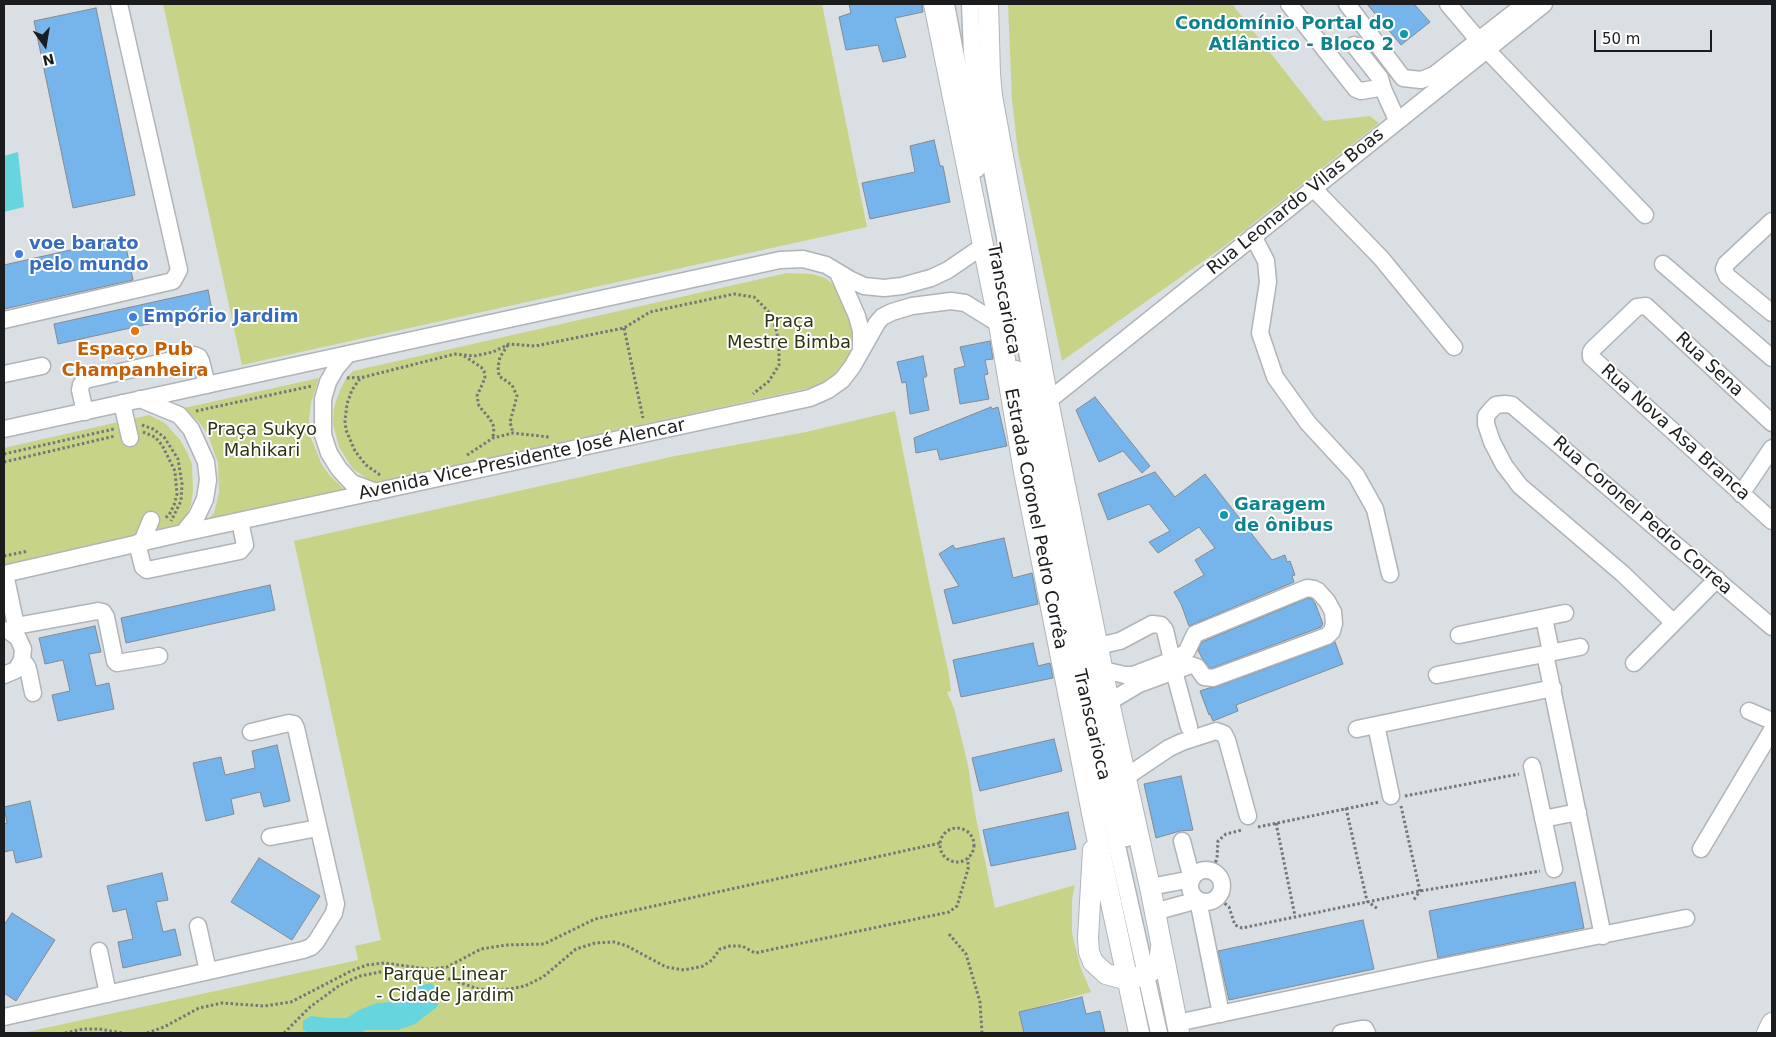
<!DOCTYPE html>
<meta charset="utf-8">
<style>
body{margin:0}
#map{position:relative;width:1776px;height:1037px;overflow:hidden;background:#dadfe4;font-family:"DejaVu Sans",sans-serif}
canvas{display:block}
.frame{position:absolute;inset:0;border:5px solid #1a1c1d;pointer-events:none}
.north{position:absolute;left:20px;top:20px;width:50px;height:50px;-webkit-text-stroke:4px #fff;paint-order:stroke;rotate:167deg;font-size:14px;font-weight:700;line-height:20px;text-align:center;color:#1a1c1d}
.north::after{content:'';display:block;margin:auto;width:18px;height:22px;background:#1a1c1d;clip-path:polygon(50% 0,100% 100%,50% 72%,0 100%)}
.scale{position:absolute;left:1594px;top:30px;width:118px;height:22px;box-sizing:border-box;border:2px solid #1a1c1d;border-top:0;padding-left:6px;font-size:15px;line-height:18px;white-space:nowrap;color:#1a1c1d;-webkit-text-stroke:4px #fff;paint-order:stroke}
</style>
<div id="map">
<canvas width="1776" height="1037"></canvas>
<div class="frame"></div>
<div class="north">N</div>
<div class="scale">50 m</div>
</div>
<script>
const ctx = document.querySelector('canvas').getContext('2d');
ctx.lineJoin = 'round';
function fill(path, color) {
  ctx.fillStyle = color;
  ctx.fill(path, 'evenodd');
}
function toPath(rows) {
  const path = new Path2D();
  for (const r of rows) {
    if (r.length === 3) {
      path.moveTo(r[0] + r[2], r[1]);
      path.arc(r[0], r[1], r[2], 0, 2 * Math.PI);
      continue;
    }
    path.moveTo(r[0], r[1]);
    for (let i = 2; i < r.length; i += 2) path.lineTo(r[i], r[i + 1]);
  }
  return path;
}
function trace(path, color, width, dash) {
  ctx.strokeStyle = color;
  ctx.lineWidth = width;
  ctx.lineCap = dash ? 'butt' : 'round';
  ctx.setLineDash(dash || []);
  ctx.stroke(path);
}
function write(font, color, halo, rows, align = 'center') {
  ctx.font = font + ' "DejaVu Sans",sans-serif';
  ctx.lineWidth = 4;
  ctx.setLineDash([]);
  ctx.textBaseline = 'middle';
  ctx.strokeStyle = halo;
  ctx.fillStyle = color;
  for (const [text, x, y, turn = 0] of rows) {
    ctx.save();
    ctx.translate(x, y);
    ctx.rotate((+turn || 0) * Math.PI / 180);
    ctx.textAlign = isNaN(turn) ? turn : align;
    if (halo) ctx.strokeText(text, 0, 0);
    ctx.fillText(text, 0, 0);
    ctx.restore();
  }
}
const green = toPath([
 [163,4,822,4,867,227,242,365],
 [1008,4,1232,4,1324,121,1370,116,1379,123,1226,245,1062,361,1018,153,1012,100],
 [787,273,812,274,825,278,834,285,841,294,853,331,853,343,851,355,838,374,823,385,373,483,352,468,339,447,333,424,334,408,338,395,346,378,353,371],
 [319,378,311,403,309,420,311,438,322,465,330,476,345,490,207,521,214,513,219,492,218,463,208,435,199,422,184,408],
 [895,411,930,587,949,675,951,691,947,692,954,708,968,765,976,818,995,908,1075,885,1072,899,1072,933,1080,966,1091,992,1019,1012,1024,1033,22,1033,358,960,355,946,381,940,294,541,675,456,806,432],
 [149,415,165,423,180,440,187,452,192,464,193,490,191,505,184,521,174,529,4,568,4,448]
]);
const water = toPath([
 [18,152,24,207,4,212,4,156],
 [431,983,440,991,442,997,437,1007,415,1024,398,1030,366,1030,361,1033,308,1033,303,1030,303,1021,311,1016,328,1018,347,1018,359,1010,377,1003,392,1002,419,986]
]);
const building = toPath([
 [849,4,922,4,923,12,895,18,906,57,883,62,878,45,846,50,839,17,851,13,849,4],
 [1367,4,1414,4,1430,22,1401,45,1367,4],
 [96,8,135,195,73,208,34,21,96,8],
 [934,140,940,166,943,166,950,202,870,219,862,183,915,172,910,146,934,140],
 [124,238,133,280,4,309,4,265,124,238],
 [208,290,212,310,58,344,54,324,208,290],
 [990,341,993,359,985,360,988,374,984,375,989,399,960,404,954,369,965,366,960,347,990,341],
 [923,356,927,376,923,378,929,410,910,414,906,382,902,383,897,362,923,356],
 [1095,397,1150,466,1142,473,1123,451,1099,462,1076,410,1095,397],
 [991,407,992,409,998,407,1007,446,940,460,937,449,916,453,914,438,991,407],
 [1155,472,1175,497,1205,474,1272,560,1285,555,1287,562,1290,561,1295,575,1292,576,1294,582,1189,626,1181,604,1174,592,1204,575,1195,560,1215,548,1199,527,1158,553,1149,542,1170,531,1149,504,1108,520,1098,494,1155,472],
 [1004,538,1013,578,1032,573,1038,604,953,624,944,590,959,586,939,554,953,545,955,549,1004,538],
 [270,585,275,610,126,643,121,618,270,585],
 [1308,598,1312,599,1315,603,1323,624,1321,627,1212,668,1210,668,1202,658,1198,650,1202,642,1308,598],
 [95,626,101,652,89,654,96,686,109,683,114,709,58,721,52,695,70,691,63,660,45,664,39,638,95,626],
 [1335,642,1343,664,1236,705,1238,711,1213,721,1210,714,1209,715,1200,691,1209,688,1216,687,1330,645,1335,642],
 [1033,643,1038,666,1050,663,1053,678,961,697,953,660,1033,643],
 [1054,739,1062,771,980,791,972,758,1054,739],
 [277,745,290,801,264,807,260,792,231,799,234,814,206,821,193,763,221,757,225,775,255,768,252,751,277,745],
 [1181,776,1193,830,1180,831,1156,838,1144,784,1181,776],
 [30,801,42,857,16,863,13,850,4,852,4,824,7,823,4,807,30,801],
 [1068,812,1076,849,991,866,983,830,1068,812],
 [259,858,320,896,292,940,231,902,259,858],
 [162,873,168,900,156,902,163,932,175,929,181,955,123,968,118,942,133,939,126,909,113,912,107,886,162,873],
 [1575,882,1584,928,1438,958,1429,911,1575,882],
 [12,913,55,940,16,1001,4,993,4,925,12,913],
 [1363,920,1374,969,1229,1000,1218,951,1363,920],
 [1082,997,1086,1014,1100,1011,1105,1033,1024,1033,1019,1012,1082,997]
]);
const path = toPath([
 [624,328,643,418],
 [508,345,500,357,498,367,499,376,512,385,517,396,510,422,513,433],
 [464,356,481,367,484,371,485,378,477,396,479,406,490,419,494,427,493,438],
 [347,378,363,377],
 [196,411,312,386],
 [142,425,153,429,164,437,178,459,182,484,181,501,171,521],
 [143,432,155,437,162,445,175,471,177,494,174,505,169,515,165,518],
 [4,454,114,429],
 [467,455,493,438,513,433,549,437],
 [4,462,115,436],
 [380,475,366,465,355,451,346,430,345,421,347,404,352,390,359,380,364,377,455,354,474,356,493,352,509,344,535,346,624,328,650,312,734,294,754,297,768,311,775,326,779,342,779,365,769,381,753,394],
 [4,556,28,551],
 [1405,796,1519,774],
 [1401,806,1420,891,1413,901],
 [1346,808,1367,901,1378,909],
 [1276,823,1295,916],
 [1258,827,1379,802],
 [957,845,17],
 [1213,872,1217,857,1218,841,1226,834,1242,830],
 [1217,897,1229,907,1235,925,1242,928,1420,891,1540,871],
 [949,934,966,954,980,1002,982,1033],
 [65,1033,83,1029,99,1029,123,1033],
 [147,1033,164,1027,199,1008,222,1003,264,1006,291,1002,351,971,367,965,384,963,428,969,447,967,481,949,506,945,544,944,595,919,940,843],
 [284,1033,310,1007,340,985,360,976,380,972,404,972,444,977,478,989,504,990,525,986,543,977,576,949,595,943,614,942,627,946,666,967,684,970,703,966,712,960,720,949,730,946,742,946,755,953,949,912,957,906,968,869,968,858]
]);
const minor = toPath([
 [946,4,977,169],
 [970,4,972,53,979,103,1041,424,1092,676,1127,838],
 [1289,4,1356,89,1361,91,1379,88,1383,89,1397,120],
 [1347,4,1403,78,1421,80,1434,75,1525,4],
 [1448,4,1486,49,1645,215],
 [1354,45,1380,78,1383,89],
 [1313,188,1381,258,1454,347],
 [1772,221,1726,264,1724,269,1727,276,1772,313],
 [1253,236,1266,261,1268,282,1260,333,1275,377,1308,423,1356,475,1375,509,1390,574],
 [1663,264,1772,358],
 [838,273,857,316,861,331,861,351],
 [4,320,173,281,179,270,119,4],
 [348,354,336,368,328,382,323,399,323,435,329,453,339,469,352,483,376,492],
 [1016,369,1078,672,1159,1033],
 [4,374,42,366],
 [140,399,179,415,191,429,206,462,208,480,205,499,197,516,183,533],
 [1048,401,1544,4],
 [122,403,130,438],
 [85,412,80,390,81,385,85,380,194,355,199,357,201,361,207,385],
 [1772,423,1646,306,1637,307,1593,349,1591,352,1591,357,1772,521],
 [4,429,780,260,803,259,826,265,851,280,864,286,884,288,902,286,931,278,948,270,983,246],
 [1741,494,1772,448],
 [142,542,151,520],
 [137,543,143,567,147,570,240,551,245,545,240,521],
 [4,574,183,533,810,398,828,390,842,380,852,367,877,323,882,317,892,312,912,306,951,301,965,303,999,324],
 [5,574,16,626],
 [1544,618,1551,652],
 [1673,622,1623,574,1520,486,1504,465,1492,442,1486,424,1486,416,1491,410,1496,405,1505,404,1512,405,1772,627],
 [4,630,9,631,18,638,23,649,22,660,16,670,4,675],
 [9,631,16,626,98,611,103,612,106,617,115,661,117,663,159,656],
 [1459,635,1565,613],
 [1098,646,1120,641,1152,624,1161,625,1165,630,1172,660],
 [1545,654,1603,936],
 [22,660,27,666,29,673,33,693],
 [1634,663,1717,579],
 [1103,670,1125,675,1133,675,1178,658,1187,651,1195,634,1307,588,1314,589,1318,591,1327,601,1333,612,1334,623,1332,631,1327,636,1213,678,1204,677,1197,667,1191,665,1139,684,1109,702],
 [1174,671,1189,727],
 [1437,675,1580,647],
 [1749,711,1772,721],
 [1376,725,1391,796],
 [1357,729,1553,688],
 [1532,766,1554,869],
 [1126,777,1169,748,1182,742,1216,731,1224,734,1227,740,1248,816],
 [1543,819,1578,812],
 [270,837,318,828],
 [1701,849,1772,730],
 [1206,886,16],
 [1150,887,1192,879,1182,841],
 [1154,912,1198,900,1221,1014],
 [198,926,208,971],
 [99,951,108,994],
 [4,1017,303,950,311,947,316,942,334,913,336,904,296,728,294,724,289,723,251,732],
 [1177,1023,1427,970,1686,918],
 [1341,1033,1361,1029,1365,1029,1367,1033]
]);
const major = toPath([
 [934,4,999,324,1024,472,1095,828,1139,1033],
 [988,4,990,74,992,96,1048,401,1109,702,1150,887,1179,1033],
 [1093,850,1088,938,1089,952,1093,962,1106,974,1128,980,1147,974,1156,968,1159,962,1161,947],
 [1767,1033,1772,1023]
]);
const markers = [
 [1404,34,5,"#0f9aa8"],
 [19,254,5,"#3f7fe0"],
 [133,317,5,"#3f7fe0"],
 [135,331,5,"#e8710a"],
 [1224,515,5,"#0f9aa8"]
];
const cultureNames = [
 ["Condomínio Portal do",1394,24],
 ["Atlântico - Bloco 2",1394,45],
 ["Garagem",1234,505,"left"],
 ["de ônibus",1234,526,"left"]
];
const streetNames = [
 ["Rua Leonardo Vilas Boas",1296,202,-39],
 ["Transcarioca",1003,299,79],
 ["Rua Sena",1709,365,43],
 ["Rua Nova Asa Branca",1675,433,42],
 ["Avenida Vice-Presidente José Alencar",522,460,-12],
 ["Rua Coronel Pedro Correa",1642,516,41],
 ["Estrada Coronel Pedro Corrêa",1035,519,79],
 ["Transcarioca",1091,725,77]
];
const shopNames = [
 ["voe barato",29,244],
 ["pelo mundo",29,265],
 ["Empório Jardim",143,317]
];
const parkNames = [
 ["Praça",789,322],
 ["Mestre Bimba",789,343],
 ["Praça Sukyo",262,430],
 ["Mahikari",262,451],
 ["Parque Linear",445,975],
 ["- Cidade Jardim",445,996]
];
const foodNames = [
 ["Espaço Pub",135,350],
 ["Champanheira",135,371]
];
fill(green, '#c7d487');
fill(water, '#67d5de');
fill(building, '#75b5eb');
trace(building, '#858a8f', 1);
trace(minor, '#afb4b9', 19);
trace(major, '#afb4b9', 22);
trace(path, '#73777a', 3, [2.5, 2.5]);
trace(minor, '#fff', 16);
trace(major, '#fff', 20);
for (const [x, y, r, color] of markers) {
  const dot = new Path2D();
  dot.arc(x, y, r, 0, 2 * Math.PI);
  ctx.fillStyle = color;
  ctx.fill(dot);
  trace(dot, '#fff', 2);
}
write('bold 18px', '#0d838f', '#fff', cultureNames, 'right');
write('18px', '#1a1c1d', '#fff', streetNames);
write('bold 18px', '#366cbe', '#fff', shopNames, 'left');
write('18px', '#2e3311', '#fff', parkNames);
write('bold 18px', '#c56008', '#fff', foodNames);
</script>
